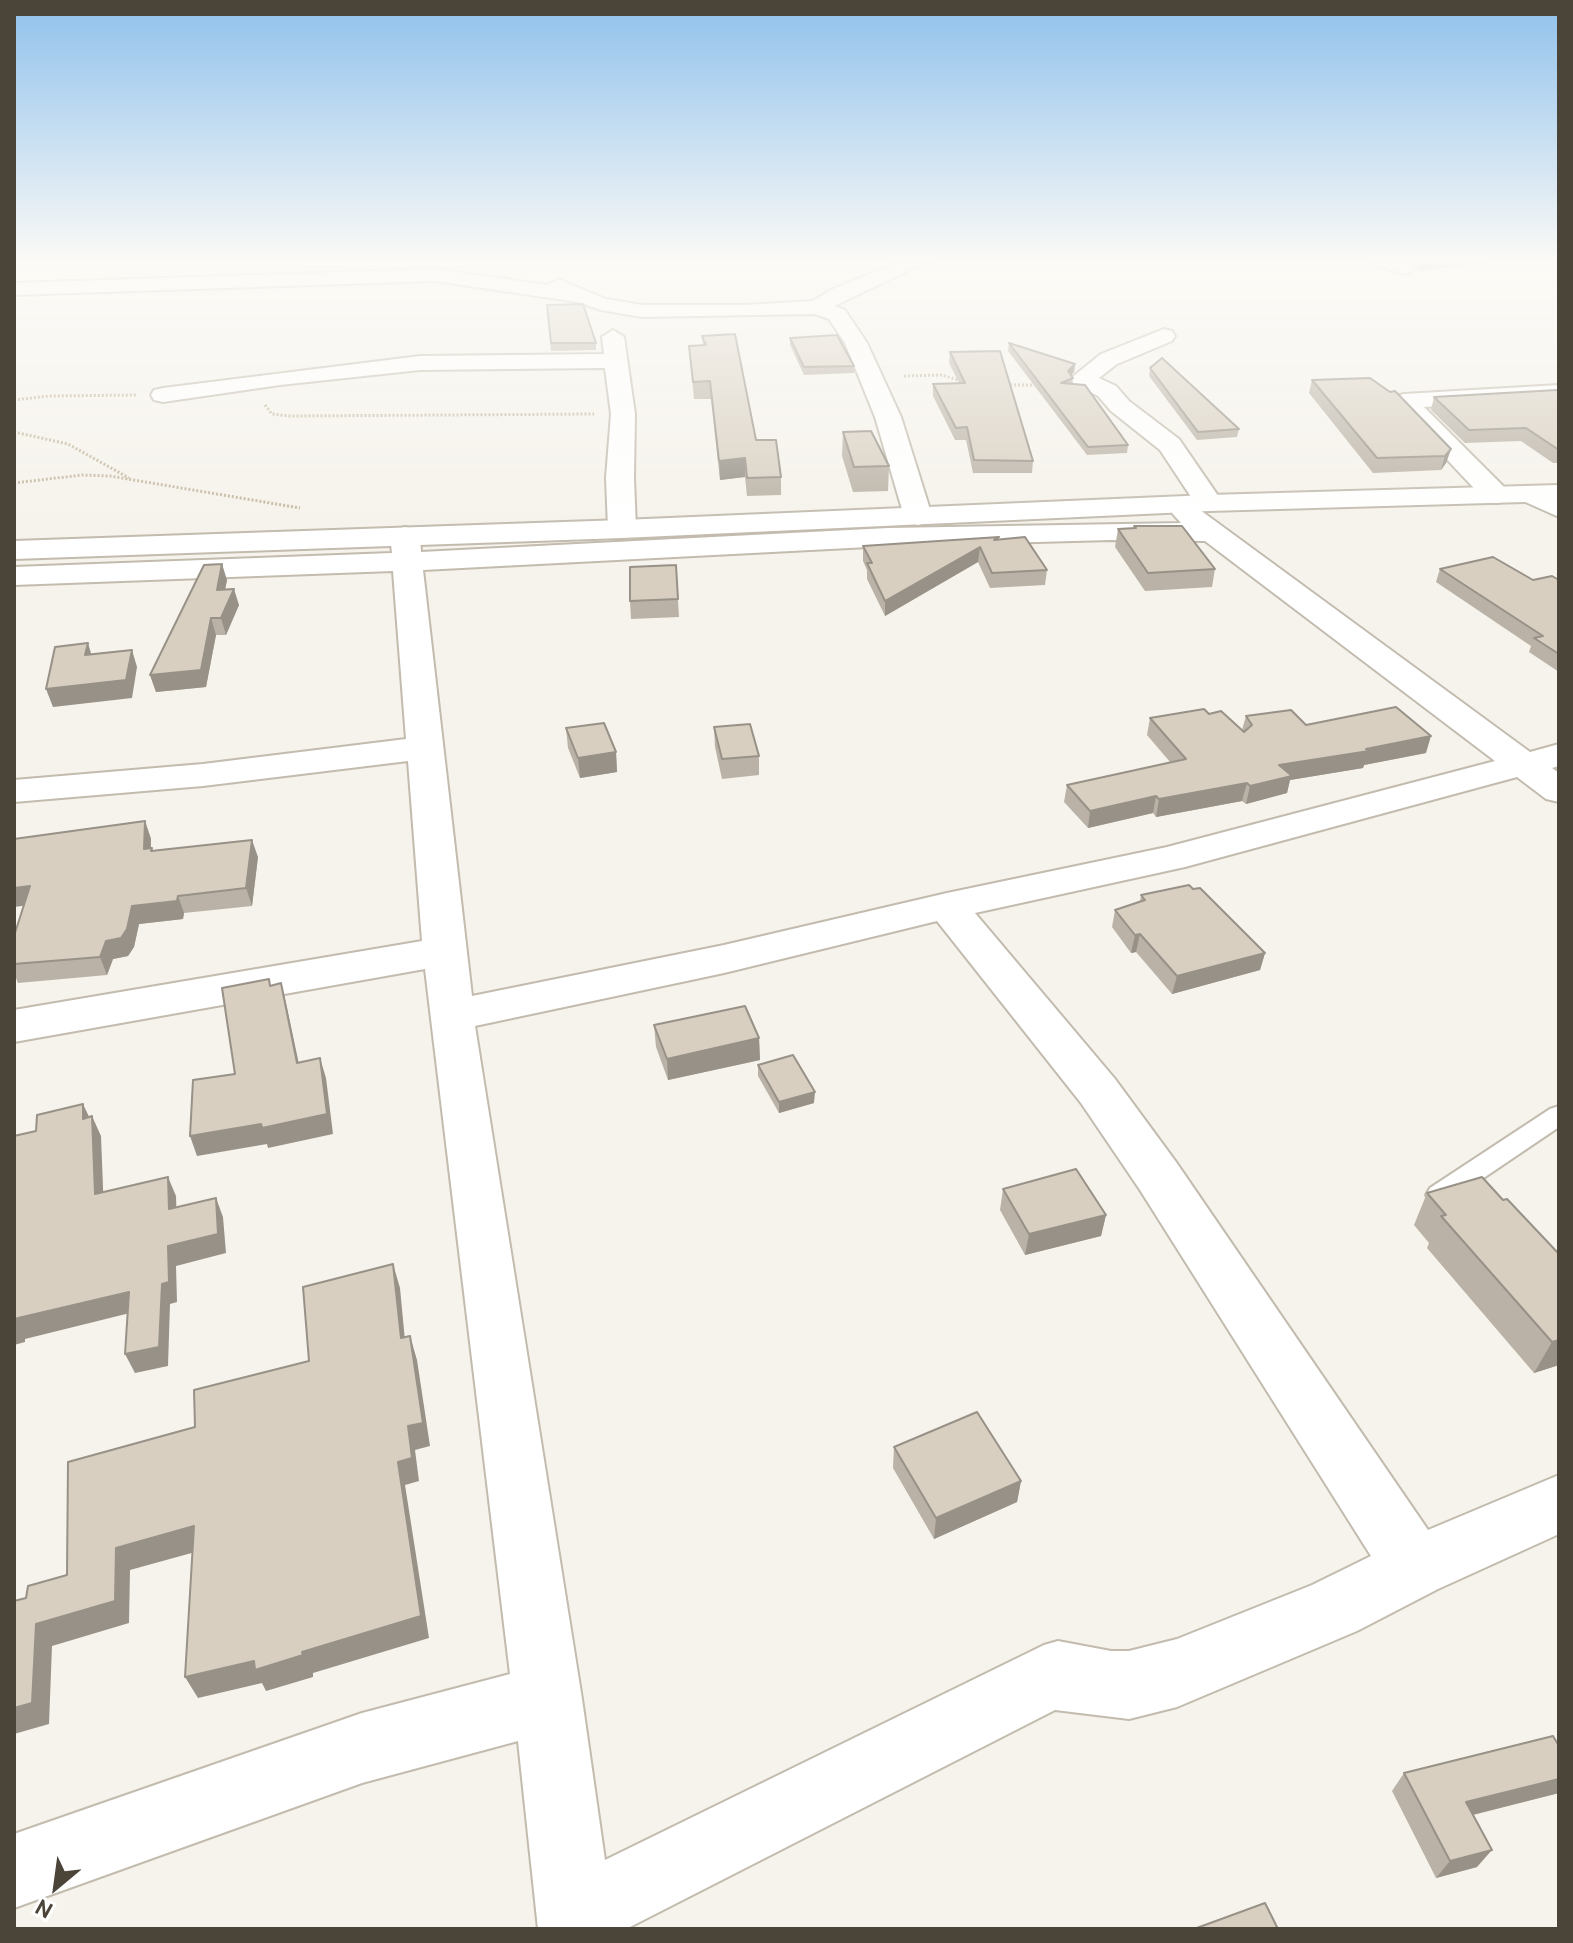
<!DOCTYPE html>
<style>
body{margin:0}
#map{position:relative;width:1573px;height:1943px;overflow:hidden;background:#f6f3ec;font-family:Cabin,sans-serif}
canvas{display:block}
.frame{position:absolute;inset:0;border:16px solid #4b4439;pointer-events:none}
.north{position:absolute;left:16px;top:1847px;width:80px;height:80px;-webkit-text-stroke:6px #fff;paint-order:stroke;rotate:209deg;font-size:22px;font-weight:700;line-height:32px;text-align:center;color:#4b4439}
.north::after{content:'';display:block;margin:auto;width:28px;height:36px;background:#4b4439;clip-path:polygon(50% 0,100% 100%,50% 72%,0 100%)}
</style>
<div id="map">
<canvas width="1573" height="1943"></canvas>
<div class="frame"></div>
<div class="north">N</div>
</div>
<script>
const ctx = document.querySelector('canvas').getContext('2d');
ctx.lineJoin = 'round';
function toPath(rows) {
  const path = new Path2D();
  for (const r of rows) {
    path.moveTo(r[0], r[1]);
    for (let i = 2; i < r.length; i += 2) path.lineTo(r[i], r[i + 1]);
  }
  return path;
}
function trace(path, color, width, dash) {
  ctx.strokeStyle = color;
  ctx.lineWidth = width;
  ctx.lineCap = dash ? 'butt' : 'round';
  ctx.setLineDash(dash || []);
  ctx.stroke(path);
}
function fill(path, color) {
  ctx.fillStyle = color;
  ctx.fill(path, 'evenodd');
}
const path = toPath([
 [904,376,942,375,964,382],
 [1006,385,1040,385],
 [14,400,49,396,137,395],
 [265,405,272,414,290,416,594,414],
 [14,432,68,444,129,478],
 [14,483,82,475,110,476,300,508]
]);
const service = toPath([
 [1559,1106,1559,1127,1448,1202,1439,1205,1430,1202,1426,1195,1430,1188,1550,1109,1559,1106]
]);
const minor = toPath([
 [903,260,931,260,834,306,845,310,867,343,901,417,932,516,928,522,918,525,908,522,904,516,875,417,845,343,829,319,815,314,642,317,601,310,578,302,435,281,14,295,14,283,435,269,548,285,558,279,606,299,642,305,744,305,813,301,833,289,903,260],
 [1370,260,1402,260,1416,268,1406,274,1373,264,1370,260],
 [1164,329,1172,331,1175,336,1172,341,1117,364,1099,378,1116,386,1129,401,1179,439,1223,503,1219,509,1209,511,1199,509,1160,450,1111,411,1098,396,1074,384,1070,379,1101,354,1164,329],
 [613,330,624,337,635,414,634,478,636,529,632,535,622,538,612,535,608,529,606,478,611,414,605,368,420,370,280,385,163,402,154,400,151,395,154,390,163,388,420,356,604,354,602,337,613,330],
 [1559,385,1559,399,1424,407,1506,489,1510,495,1506,501,1496,503,1486,501,1392,401,1395,396,1404,394,1559,385],
 [1531,486,1559,498,1559,517,1521,500,1517,494,1521,488,1531,486],
 [1186,504,1196,507,1530,752,1559,744,1559,766,1552,768,1559,773,1559,802,1546,799,1517,777,1185,867,975,913,1115,1079,1176,1162,1428,1530,1559,1475,1559,1534,1438,1589,1357,1631,1177,1707,1129,1719,1055,1710,626,1929,538,1929,518,1741,362,1783,14,1908,14,1834,362,1713,510,1674,425,969,14,1042,14,1010,422,941,408,761,203,786,14,802,14,780,203,764,406,739,393,571,14,585,14,567,392,553,390,536,395,530,405,527,415,530,420,536,421,552,888,528,1181,523,1172,513,1176,507,1186,504],
 [1111,540,1205,541,1495,761,1167,847,947,893,724,945,472,996,423,570,888,546,1111,540],
 [937,921,1081,1103,1140,1190,1371,1556,1312,1585,1177,1639,1129,1651,1111,1651,1058,1641,1044,1645,605,1860,582,1699,475,1026,724,973,937,921]
]);
const tertiary = toPath([
 [1559,485,1559,501,1209,511,622,538,14,559,14,541,622,520,1209,495,1559,485]
]);
const wall = toPath([
 [1407,260,1496,260,1420,271],
 [547,305,596,343,596,350,551,351],
 [702,336,756,440,781,477,781,495,747,496,745,477,720,480,711,399,694,399,689,346,703,345],
 [790,338,854,366,854,373,804,375,790,345],
 [1009,343,1075,364,1074,372,1071,375,1073,378,1072,384,1128,445,1127,453,1087,455,1008,351],
 [950,352,1033,461,1032,473,973,473,966,440,955,440,933,396,933,384,959,383,949,363],
 [1150,368,1239,429,1237,437,1197,440,1149,376],
 [1312,380,1451,449,1446,463,1441,470,1373,473,1309,393],
 [1559,392,1559,463,1553,463,1521,441,1465,443,1431,410,1434,397],
 [843,432,889,466,888,491,853,492,842,456],
 [1134,526,1215,569,1212,587,1145,591,1115,547,1118,529,1134,528],
 [999,537,998,539,1047,570,1045,585,990,588,978,562,885,616,867,579,867,570,863,561,863,546],
 [676,565,679,617,631,619,630,601],
 [1440,569,1533,580,1559,580,1559,672,1529,652,1531,646,1436,582],
 [227,580,225,589,239,605,226,635,216,635,206,687,156,692,150,675],
 [1209,714,1242,730,1246,716,1306,725,1426,753,1364,765,1363,768,1290,780,1287,793,1246,804,1242,801,1156,817,1153,813,1088,828,1064,802,1067,785,1170,762,1147,735,1150,718],
 [714,727,759,756,759,775,722,779,715,747],
 [566,728,616,752,617,772,580,778,568,748],
 [145,821,151,839,151,848,153,851,258,857,252,906,184,913,183,919,139,924,134,947,128,956,113,959,107,975,18,983,16,978,14,979,14,936],
 [1193,889,1265,953,1260,970,1172,994,1136,952,1131,953,1112,927,1115,910,1140,902,1141,895],
 [654,1025,759,1038,760,1060,668,1080,656,1047],
 [758,1065,814,1103,779,1113,758,1076],
 [1003,1189,1106,1215,1101,1236,1025,1255,1000,1210],
 [1427,1193,1503,1200,1559,1254,1559,1365,1534,1373,1427,1248,1429,1243,1414,1225],
 [894,1447,1021,1481,1017,1502,934,1539,893,1468],
 [1404,1773,1559,1793,1473,1815,1477,1867,1436,1878,1392,1791]
]);
const shadedWall = toPath([
 [1432,260,1496,260,1420,271,1423,262],
 [1075,364,1074,372,1067,379,1068,371],
 [1451,449,1446,463,1441,470,1445,456],
 [745,458,745,477,720,480,719,461],
 [980,547,978,562,885,616,885,601],
 [222,564,227,580,222,606,217,590],
 [234,589,239,605,226,635,221,618],
 [211,618,216,635,206,687,156,692,150,675],
 [88,643,93,660,85,655],
 [132,650,137,667,132,698,53,707,46,689],
 [1431,736,1426,753,1364,765,1363,768,1290,780,1287,793,1246,804,1250,786,1279,765],
 [616,752,617,772,580,778,578,758],
 [1247,783,1242,801,1156,817,1159,799],
 [1156,796,1153,813,1088,828,1090,811],
 [145,821,151,839,150,867,144,849],
 [252,840,258,857,252,906,246,888],
 [30,886,37,904,14,907,14,888],
 [178,896,184,913,183,919,139,924,134,947,128,956,113,959,107,975,100,957,106,941,132,906],
 [1140,934,1136,952,1131,953,1135,935],
 [1265,953,1260,970,1172,994,1177,976],
 [281,983,286,1003,303,1083,297,1063],
 [759,1038,760,1060,668,1080,667,1059],
 [320,1058,326,1078,333,1134,268,1148,267,1144,197,1156,190,1136],
 [815,1092,814,1103,779,1113,779,1102],
 [83,1104,92,1123,83,1119],
 [92,1116,101,1136,104,1213,95,1194],
 [168,1177,176,1196,177,1229,169,1209],
 [216,1198,223,1217,226,1253,176,1266,177,1302,170,1304,168,1366,135,1373,125,1354,162,1284,168,1246],
 [1106,1215,1101,1236,1025,1255,1029,1234],
 [393,1264,400,1288,407,1362,401,1338],
 [129,1292,138,1311,25,1339,25,1342,14,1345,14,1319],
 [410,1336,417,1360,430,1446,415,1450,419,1481,405,1485,429,1638,313,1673,313,1677,266,1691,262,1683,198,1698,185,1677,254,1661,398,1462,408,1426],
 [1559,1340,1559,1365,1534,1373,1552,1342],
 [1021,1481,1017,1502,934,1539,936,1518],
 [194,1526,206,1549,130,1570,129,1623,52,1646,49,1724,14,1734,14,1708,36,1624,116,1548],
 [1559,1779,1559,1793,1452,1820,1466,1802],
 [1492,1850,1477,1867,1436,1878,1450,1861]
]);
const building = toPath([
 [583,304,596,343,551,343,547,305,583,304],
 [735,334,756,440,776,440,781,477,747,478,745,458,719,461,710,381,693,382,689,346,706,345,702,336,735,334],
 [837,335,854,366,804,367,790,338,837,335],
 [1009,343,1075,364,1068,371,1073,378,1061,383,1085,385,1128,445,1088,447,1009,343],
 [1000,351,1033,461,974,460,967,427,956,428,933,384,965,383,950,352,1000,351],
 [1162,358,1239,429,1198,432,1150,368,1162,358],
 [1370,378,1390,392,1395,391,1451,449,1445,456,1377,458,1312,380,1370,378],
 [1557,390,1559,392,1559,450,1526,428,1469,430,1434,397,1557,390],
 [871,431,889,466,854,467,843,432,871,431],
 [1134,526,1182,526,1215,569,1148,573,1118,529,1136,528,1134,526],
 [999,537,994,540,1025,537,1047,570,992,573,980,547,885,601,867,563,872,563,863,546,999,537],
 [1493,557,1533,580,1552,576,1559,580,1559,654,1534,638,1543,636,1440,569,1493,557],
 [222,564,217,590,234,589,221,618,211,618,201,670,150,675,204,565,222,564],
 [676,565,678,599,630,601,630,567,676,565],
 [88,643,85,655,132,650,126,680,46,689,55,647,88,643],
 [1396,707,1431,736,1366,749,1369,751,1279,765,1292,776,1250,786,1247,783,1159,799,1156,796,1090,811,1067,785,1186,759,1150,718,1204,709,1209,714,1221,711,1244,732,1252,725,1246,716,1291,710,1306,725,1396,707],
 [604,723,616,752,578,758,566,728,604,723],
 [750,724,759,756,722,759,714,727,750,724],
 [145,821,144,849,152,848,151,851,252,840,246,888,178,896,177,901,132,906,127,929,121,938,106,941,100,957,14,964,14,936,30,886,14,888,14,839,145,821],
 [1189,885,1193,889,1200,888,1265,953,1177,976,1140,934,1135,935,1115,910,1145,900,1141,895,1189,885],
 [269,979,270,986,281,983,297,1063,320,1058,327,1114,262,1128,261,1124,190,1136,193,1080,235,1074,222,988,269,979],
 [745,1006,759,1038,667,1059,654,1025,745,1006],
 [793,1055,815,1092,779,1102,758,1065,793,1055],
 [83,1104,83,1119,92,1116,95,1194,168,1177,169,1209,216,1198,218,1234,168,1246,169,1282,162,1284,159,1347,125,1354,129,1292,14,1319,14,1323,14,1136,36,1131,37,1115,83,1104],
 [1076,1169,1106,1215,1029,1234,1003,1189,1076,1169],
 [1482,1177,1503,1200,1507,1199,1559,1254,1559,1340,1552,1342,1441,1216,1446,1215,1427,1193,1482,1177],
 [393,1264,401,1338,410,1336,423,1423,408,1426,412,1458,398,1462,421,1616,302,1652,303,1655,255,1670,254,1661,185,1677,194,1526,116,1548,115,1601,36,1624,32,1703,14,1708,14,1601,26,1598,28,1586,67,1575,68,1462,195,1427,194,1390,309,1361,303,1287,393,1264],
 [977,1412,1021,1481,936,1518,894,1447,977,1412],
 [1553,1736,1559,1746,1559,1779,1466,1802,1492,1850,1450,1861,1404,1773,1553,1736],
 [1265,1903,1278,1929,1194,1929,1265,1903]
]);
trace(service, '#c2bbae', 4);
trace(minor, '#c2bbae', 4);
trace(tertiary, '#c2bbae', 4);
trace(path, '#c4b79f', 3, [2, 2]);
fill(service, '#fff');
fill(minor, '#fff');
fill(tertiary, '#fff');
fill(wall, '#bab2a6');
fill(shadedWall, '#979187');
fill(building, '#d8cfc1');
trace(building, '#979187', 2);
const sky = ctx.createLinearGradient(0, 0, 0, 532);
sky.addColorStop(0, '#8fc1ec');
sky.addColorStop(0.49, '#fbfaf6');
sky.addColorStop(1, '#fbfaf600');
ctx.fillStyle = sky;
ctx.fillRect(0, 0, 1573, 532);
</script>
